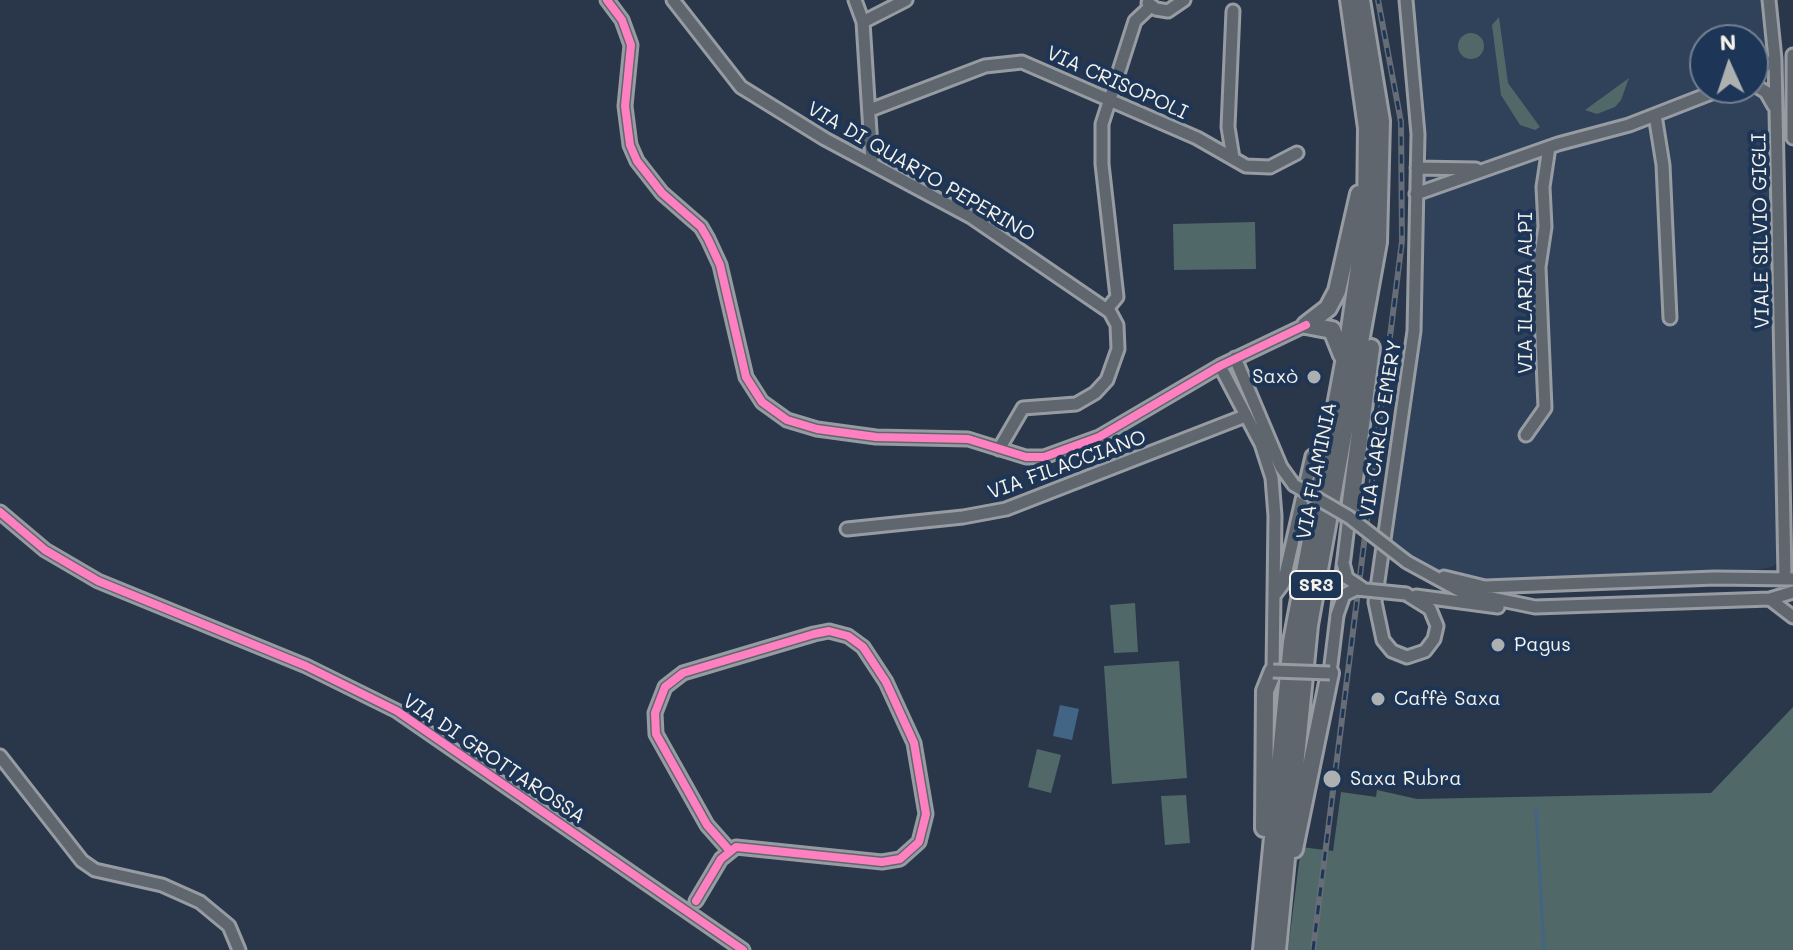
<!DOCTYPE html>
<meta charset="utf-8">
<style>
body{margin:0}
#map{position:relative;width:1793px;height:950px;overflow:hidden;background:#2a374a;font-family:Mali,sans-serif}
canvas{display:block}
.north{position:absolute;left:1689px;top:24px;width:80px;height:80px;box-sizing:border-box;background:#1d3557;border:2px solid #738091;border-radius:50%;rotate:357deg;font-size:22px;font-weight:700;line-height:32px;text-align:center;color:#f4f1e8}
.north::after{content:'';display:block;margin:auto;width:28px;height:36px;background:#adb0b1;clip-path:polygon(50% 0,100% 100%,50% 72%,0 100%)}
</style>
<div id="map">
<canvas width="1793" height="950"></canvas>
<div class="north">N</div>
</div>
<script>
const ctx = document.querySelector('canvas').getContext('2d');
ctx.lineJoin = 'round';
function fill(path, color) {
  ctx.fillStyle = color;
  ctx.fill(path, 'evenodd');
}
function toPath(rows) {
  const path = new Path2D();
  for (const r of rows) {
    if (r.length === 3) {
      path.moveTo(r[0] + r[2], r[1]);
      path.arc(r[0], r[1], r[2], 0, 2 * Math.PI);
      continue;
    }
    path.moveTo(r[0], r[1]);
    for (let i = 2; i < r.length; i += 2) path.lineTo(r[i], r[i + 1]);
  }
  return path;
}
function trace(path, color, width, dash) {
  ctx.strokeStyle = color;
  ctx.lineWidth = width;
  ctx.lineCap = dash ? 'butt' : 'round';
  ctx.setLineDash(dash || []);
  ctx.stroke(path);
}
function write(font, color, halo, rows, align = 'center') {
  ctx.font = font + ' Mali,sans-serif';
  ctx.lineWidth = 8;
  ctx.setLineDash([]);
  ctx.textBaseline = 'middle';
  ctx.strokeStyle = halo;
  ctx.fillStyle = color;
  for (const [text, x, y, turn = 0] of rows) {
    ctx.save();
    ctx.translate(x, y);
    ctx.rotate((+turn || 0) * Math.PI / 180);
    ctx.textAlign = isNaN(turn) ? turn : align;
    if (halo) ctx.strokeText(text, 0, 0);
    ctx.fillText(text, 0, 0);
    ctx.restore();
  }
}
const built = toPath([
 [1413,0,1765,0,1767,61,1753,68,1753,40,1705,40,1705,88,1708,88,1615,122,1477,165,1437,164,1427,160],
 [1738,88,1752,88,1763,93,1770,107,1781,559,1772,567,1756,570,1482,581,1432,570,1386,540,1420,335,1423,171,1470,173,1652,121]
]);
const green = toPath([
 [1499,17,1508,83,1540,127,1535,130,1520,125,1501,95,1492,25],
 [1471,46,13],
 [1629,78,1621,100,1615,107,1597,114,1585,110],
 [1255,222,1256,269,1174,270,1173,224],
 [1135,603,1138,652,1114,653,1110,605],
 [1179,661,1187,778,1112,784,1104,666],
 [1793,707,1793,950,1288,950,1301,847,1333,851,1341,792,1376,797,1377,790,1417,799,1711,793],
 [1037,749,1061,755,1051,793,1028,787],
 [1186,795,1190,843,1165,845,1161,796]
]);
const water = toPath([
 [1060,705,1079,709,1072,740,1053,736]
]);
const stream = toPath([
 [1536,808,1544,950]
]);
const minor = toPath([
 [607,0,622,20,631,45,625,106,630,145,637,161,662,193,701,227,708,239,720,265,746,377,762,402,787,420,817,429,876,437,968,439,1026,457,1044,457,1099,437,1220,366,1306,325],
 [673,0,741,87,825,139,971,217,1110,312,1117,325,1118,349,1107,380,1095,393,1076,404,1023,408,999,449],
 [855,0,863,22,872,163],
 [1769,0,1775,59,1785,577],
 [1148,3,1156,9,1168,11,1184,0],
 [1233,11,1228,127,1233,158],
 [863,22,906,0],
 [1793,55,1793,138],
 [1753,74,1775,59],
 [1753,84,1766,92,1774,106],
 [870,110,985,66,1022,62,1197,138,1246,166,1270,167,1297,153],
 [1655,115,1663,165,1670,318],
 [1417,168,1476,169],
 [1416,194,1558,144,1629,125,1724,88],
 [1107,309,1117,297,1102,164,1102,124,1135,21,1151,6],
 [1235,358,1281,467,1294,485],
 [1220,366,1261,444,1272,478,1275,516,1273,671],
 [1526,435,1545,408,1539,267,1545,227,1543,187,1549,147],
 [0,512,45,550,98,581,306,666,397,711,743,950],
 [847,529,963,517,1006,509,1245,416],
 [1407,562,1462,592,1535,607,1770,599,1793,592],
 [1444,577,1485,587,1715,578,1793,579],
 [1406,594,1430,609,1437,626,1434,639,1425,651,1407,657,1392,651,1383,640,1375,602,1414,331,1418,134,1406,0],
 [1274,596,1283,584,1312,456],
 [1416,596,1498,607],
 [1771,600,1793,617],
 [1330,673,1349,517],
 [0,756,82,861,95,870,162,885,200,902,229,926,239,950],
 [696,901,721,859,736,847,882,862,900,859,919,842,926,814,914,743,886,682,863,647,848,636,829,631,814,634,683,673,665,687,655,713,656,734,707,825,730,851]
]);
const highway = toPath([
 [1306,325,1328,308,1337,291,1359,194],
 [1306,325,1332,330,1342,355],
 [1349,517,1371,348],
 [1264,828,1265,691,1273,671],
 [1294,849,1330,673],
 [1262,950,1292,642,1349,336,1366,219,1367,128,1349,0],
 [1277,950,1309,625,1378,242,1381,121,1361,0]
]);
const rail = toPath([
 [1313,950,1402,241,1401,122,1378,0]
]);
const minorBridge = toPath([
 [1294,485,1349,517,1407,562],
 [1343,563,1347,578,1362,588],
 [1337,615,1344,595,1356,589,1406,594],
 [1273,671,1330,673]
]);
const cycleway = toPath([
 [607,0,622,20,631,45,625,106,630,145,637,161,662,193,701,227,708,239,720,265,746,377,762,402,787,420,817,429,876,437,968,439,1026,457,1044,457,1099,437,1220,366,1306,325],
 [0,512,45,550,98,581,306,666,397,711,743,950],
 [696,901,721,859,736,847,882,862,900,859,919,842,926,814,914,743,886,682,863,647,848,636,829,631,814,634,683,673,665,687,655,713,656,734,707,825,730,851]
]);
const markers = [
 [1314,377,8,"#adb0b1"],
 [1498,645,8,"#adb0b1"],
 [1378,699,8,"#adb0b1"],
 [1332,779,10,"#adb0b1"]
];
const shields = [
 [1316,585,52]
];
const shieldNames = [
 ["SR3",1316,585]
];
const streetNames = [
 ["VIA CRISOPOLI",1117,83,24],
 ["VIA DI QUARTO PEPERINO",921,172,30],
 ["VIALE SILVIO GIGLI",1761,231,-91],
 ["VIA ILARIA ALPI",1526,293,-90],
 ["VIA CARLO EMERY",1381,429,-81],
 ["VIA FILACCIANO",1067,465,-20],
 ["VIA FLAMINIA",1317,471,-79],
 ["VIA DI GROTTAROSSA",494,759,34]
];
const poiNames = [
 ["Saxò",1298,377,"right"],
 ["Pagus",1514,645],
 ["Caffè Saxa",1394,699],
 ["Saxa Rubra",1350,779]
];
fill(built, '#30415a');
fill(green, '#516868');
fill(water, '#426585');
trace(stream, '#426585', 3);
trace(minor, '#979ca3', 17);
trace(highway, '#979ca3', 22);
trace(minor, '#60666e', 11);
trace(highway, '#60666e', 16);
trace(rail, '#666d76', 6);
trace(rail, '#1d3557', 3, [9]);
trace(minorBridge, '#979ca3', 17, []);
trace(minorBridge, '#60666e', 11);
trace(cycleway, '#ff80c0', 8);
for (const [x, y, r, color] of markers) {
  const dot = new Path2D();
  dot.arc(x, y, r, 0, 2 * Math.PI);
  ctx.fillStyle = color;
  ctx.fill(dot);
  trace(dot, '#1d3557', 3);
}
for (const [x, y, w] of shields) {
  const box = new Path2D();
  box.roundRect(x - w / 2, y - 14, w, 28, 6);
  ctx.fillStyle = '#1d3557';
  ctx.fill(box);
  trace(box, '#f4f1e8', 2);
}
write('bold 18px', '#f4f1e8', null, shieldNames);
write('20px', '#f4f1e8', '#1d3557', streetNames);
write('20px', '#f4f1e8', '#1d3557', poiNames, 'left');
</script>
